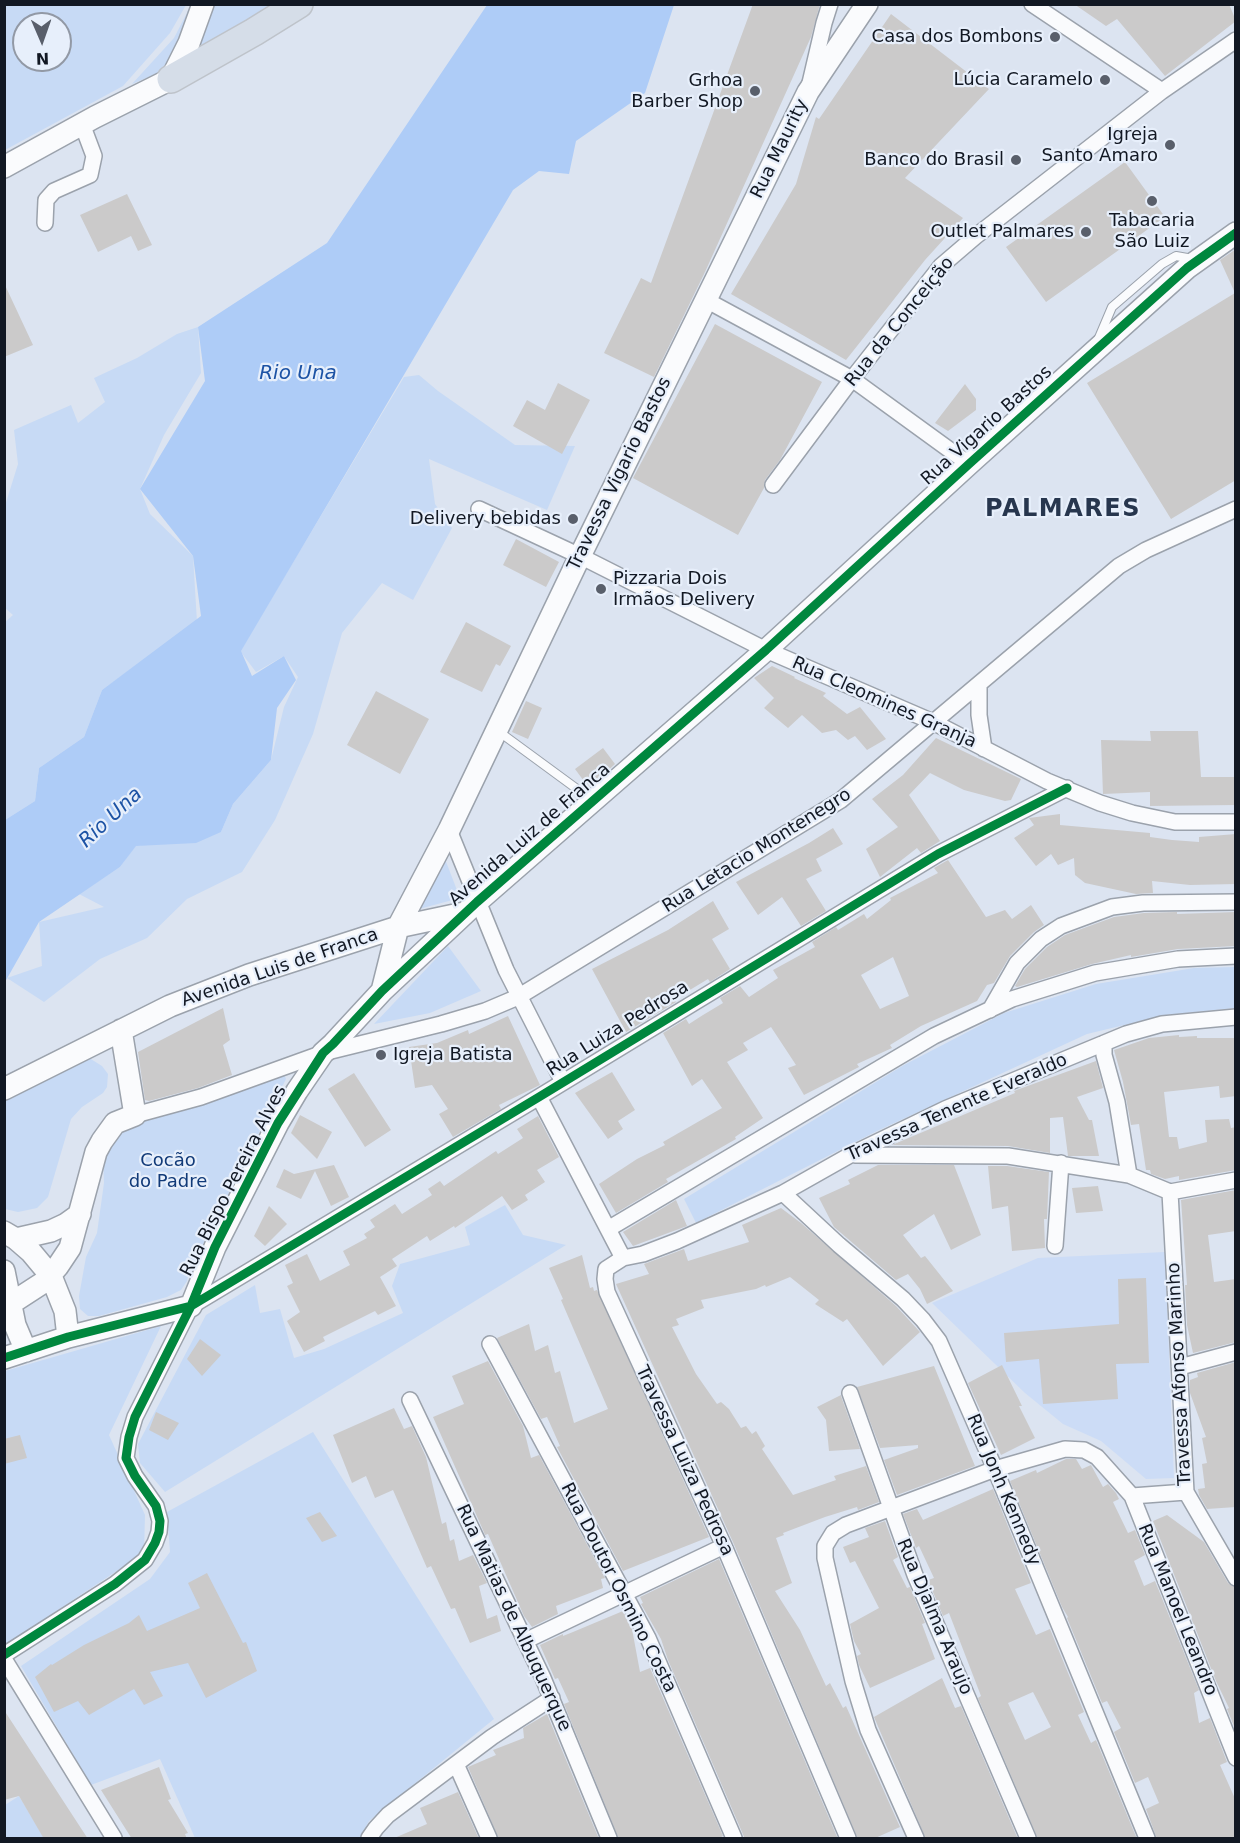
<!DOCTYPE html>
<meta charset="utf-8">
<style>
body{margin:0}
#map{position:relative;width:1240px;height:1843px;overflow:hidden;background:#dce4f1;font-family:"DejaVu Sans",sans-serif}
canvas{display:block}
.frame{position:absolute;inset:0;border:6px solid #121823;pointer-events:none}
.north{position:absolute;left:12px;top:12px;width:60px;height:60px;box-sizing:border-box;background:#e7effb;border:2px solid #9299a5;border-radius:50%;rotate:178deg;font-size:16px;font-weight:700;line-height:24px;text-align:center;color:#121823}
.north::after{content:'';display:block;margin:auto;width:21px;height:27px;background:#595f6b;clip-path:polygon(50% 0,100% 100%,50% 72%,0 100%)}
</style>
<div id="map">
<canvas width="1240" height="1843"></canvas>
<div class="frame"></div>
<div class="north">N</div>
</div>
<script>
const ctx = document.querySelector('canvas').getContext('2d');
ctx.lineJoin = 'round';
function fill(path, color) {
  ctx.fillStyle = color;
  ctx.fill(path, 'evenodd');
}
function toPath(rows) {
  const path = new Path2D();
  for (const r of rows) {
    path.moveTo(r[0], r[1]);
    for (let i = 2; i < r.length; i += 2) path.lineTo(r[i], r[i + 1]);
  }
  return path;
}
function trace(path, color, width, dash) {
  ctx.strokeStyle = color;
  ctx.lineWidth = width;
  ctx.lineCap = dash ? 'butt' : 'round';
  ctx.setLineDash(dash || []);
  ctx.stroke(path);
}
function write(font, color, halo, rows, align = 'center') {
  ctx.font = font + ' "DejaVu Sans",sans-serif';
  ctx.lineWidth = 4.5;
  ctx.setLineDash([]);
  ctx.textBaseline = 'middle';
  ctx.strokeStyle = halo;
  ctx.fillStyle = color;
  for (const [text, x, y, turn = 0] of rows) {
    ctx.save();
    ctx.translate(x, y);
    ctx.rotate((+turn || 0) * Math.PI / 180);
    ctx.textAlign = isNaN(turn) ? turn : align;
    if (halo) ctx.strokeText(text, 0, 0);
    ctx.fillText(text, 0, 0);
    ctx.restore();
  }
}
const built = toPath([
 [1165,1252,1174,1478,1146,1479,1101,1441,1063,1424,1025,1393,932,1303,1038,1258]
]);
const green = toPath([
 [5,4,186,4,186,5,170,33,123,86,5,150],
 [24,24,60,24,60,60,24,60],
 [191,5,285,5,186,61,132,84,174,38],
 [198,327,201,373,164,435,140,489,150,514,193,556,197,622,102,690,84,737,39,768,35,801,5,820,4,623,13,615,5,608,4,509,18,464,14,430,71,405,78,423,105,402,94,378,137,358,177,334],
 [419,375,438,391,515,445,575,446,547,510,429,459,435,504,452,528,413,600,382,583,342,633,313,734,275,820,242,872,187,899,147,938,100,959,44,1002,7,978,42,966,39,922,104,907,79,894,120,867,135,846,221,832,233,804,271,760,284,707,298,677,284,656,256,672,240,651,404,377],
 [445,859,460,898,419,909],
 [448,946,481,991,430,1013,374,1024],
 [1235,967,1235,1008,1166,1015,1087,1034,877,1131,696,1223,684,1199,904,1065,1004,1013,1096,984,1194,968],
 [86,1056,102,1066,108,1074,107,1087,103,1093,82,1107,71,1119,48,1197,37,1208,18,1212,5,1209,5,1092],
 [284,1074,286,1079,189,1272,187,1281,181,1290,167,1297,99,1316,88,1316,80,1309,79,1296,86,1257,97,1233,104,1183,103,1152,124,1116],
 [505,1205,523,1235,566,1245,165,1492,140,1463,138,1444,206,1315,255,1285,260,1313,280,1309,294,1358,324,1349,403,1313,392,1286,400,1264,470,1245,465,1227],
 [161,1326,109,1435,145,1515,144,1553,5,1645,5,1371],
 [313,1432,494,1719,369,1821,360,1838,195,1838,160,1759,91,1785,21,1666,150,1579,170,1552,167,1512],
 [19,1796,44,1838,5,1838,5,1805]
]);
const water = toPath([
 [487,5,674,5,645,93,576,141,569,174,539,171,513,190,241,651,252,676,284,656,296,680,277,708,271,760,233,804,221,832,196,843,136,846,120,867,39,922,5,982,5,820,35,801,39,768,84,737,102,690,201,616,193,556,140,489,205,381,198,327,327,243]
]);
const building = toPath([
 [753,4,820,4,811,37,705,272,654,377,604,353,641,278,651,283],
 [1074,4,1229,4,1236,21,1165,76,1117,19,1106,26],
 [891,14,989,89,905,178,963,218,925,260,846,360,731,294,796,184,816,117,819,119],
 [1125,162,1165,217,1046,302,1006,247],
 [127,194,152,245,138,251,131,236,98,252,80,215],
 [1236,249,1236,480,1171,519,1087,383,1235,293,1220,260],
 [4,283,33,345,4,357],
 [715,324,822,382,780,460,765,480,764,488,738,535,633,478],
 [558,383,590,400,562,454,513,426,527,400,545,410],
 [965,384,976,399,976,410,948,431,935,423],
 [516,539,559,562,546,587,503,565],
 [466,622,511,646,500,666,496,664,482,692,440,672],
 [772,666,795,677,794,678,826,693,823,696,847,714,860,707,886,739,867,750,855,736,848,740,836,730,822,733,802,715,788,728,764,708,774,698,754,678],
 [376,691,429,719,400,774,347,745],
 [526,701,542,708,528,739,512,732],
 [1150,731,1198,731,1201,777,1236,777,1236,805,1150,806,1150,792,1103,794,1101,740,1151,741],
 [936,738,1021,779,1011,800,1005,801,964,790,930,773,909,795,940,841,921,853,917,848,880,877,866,849,898,827,872,799,903,775],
 [603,748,615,764,589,788,575,769],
 [1060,814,1060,825,1150,833,1150,837,1172,840,1199,842,1199,837,1236,834,1236,884,1190,885,1152,881,1153,893,1136,894,1085,883,1075,875,1074,858,1058,865,1051,854,1036,866,1014,838,1034,825,1029,818],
 [833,828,843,844,816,859,822,871,806,879,826,911,801,926,782,897,758,915,736,882,809,843],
 [948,860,986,917,1005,910,1012,919,1031,905,1044,925,1034,932,1010,956,994,983,987,985,977,1001,921,1026,890,1045,892,1048,857,1064,859,1067,804,1095,788,1068,796,1065,771,1027,743,1043,748,1050,727,1062,763,1118,735,1137,736,1139,666,1179,668,1182,616,1213,599,1184,637,1159,665,1145,663,1142,722,1108,702,1079,692,1086,663,1033,686,1019,689,1024,703,1015,723,1003,720,998,740,986,749,997,778,978,773,970,815,947,812,942,836,927,838,930,864,914,867,919,891,900,890,898,938,873,934,868],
 [893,957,909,996,880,1009,861,975],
 [713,901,729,929,712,939,730,969,710,982,708,979,675,999,676,1002,626,1032,592,969,668,930],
 [1177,912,1177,914,1236,912,1236,946,1178,949,1131,957,1131,955,1092,964,1017,987,1015,986,1025,969,1047,947,1065,935,1114,917,1144,913],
 [223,1008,230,1040,223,1045,232,1075,198,1088,149,1101,145,1100,138,1052],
 [508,1016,540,1085,499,1105,501,1109,453,1137,439,1114,448,1109,432,1085,415,1088,409,1047,437,1043,468,1030,469,1034],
 [1179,1035,1179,1037,1197,1036,1197,1038,1236,1038,1236,1096,1220,1098,1219,1086,1164,1092,1169,1137,1177,1137,1179,1149,1207,1142,1205,1120,1229,1119,1231,1128,1236,1127,1236,1170,1179,1180,1179,1176,1165,1179,1151,1174,1150,1170,1146,1170,1139,1124,1131,1125,1123,1082,1114,1050,1149,1038],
 [1096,1061,1103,1088,1077,1097,1089,1120,1092,1120,1099,1156,1068,1156,1063,1117,1050,1118,1050,1153,1008,1146,892,1145,1015,1093,1014,1091],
 [612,1072,635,1110,618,1121,623,1129,608,1139,575,1093],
 [354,1073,391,1130,365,1147,328,1089],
 [300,1115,332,1132,317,1159,291,1133],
 [538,1116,559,1157,537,1170,545,1182,525,1195,528,1200,512,1210,502,1196,455,1228,454,1226,430,1241,427,1236,392,1259,397,1266,380,1277,396,1306,378,1315,375,1311,323,1337,325,1341,304,1352,287,1321,300,1312,287,1286,293,1283,285,1265,307,1254,320,1281,350,1265,343,1251,367,1238,364,1234,375,1227,370,1220,395,1204,402,1214,432,1195,428,1189,440,1181,444,1186,496,1151,498,1154,523,1138,517,1129],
 [334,1165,349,1197,331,1206,315,1171,301,1199,276,1187,284,1169,294,1174],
 [878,1165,954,1165,981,1235,951,1250,934,1214,903,1235,921,1258,925,1256,953,1291,927,1304,920,1289,908,1274,896,1280,834,1227,819,1198,850,1184,848,1180],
 [988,1166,1007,1166,1049,1172,1047,1219,1044,1219,1045,1248,1012,1251,1008,1206,992,1209],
 [1098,1186,1103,1211,1076,1213,1072,1188],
 [1236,1190,1236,1231,1208,1235,1214,1282,1236,1279,1236,1342,1193,1353,1187,1325,1185,1285,1187,1285,1181,1200],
 [676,1200,687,1226,633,1246,623,1232],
 [269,1206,287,1224,265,1246,254,1236],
 [781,1208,801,1223,896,1306,920,1332,883,1366,847,1319,843,1322,815,1304,819,1300,790,1277,766,1287,765,1285,756,1289,701,1300,704,1308,676,1319,679,1325,672,1327,696,1374,717,1404,721,1402,729,1409,741,1428,746,1426,752,1434,756,1431,765,1446,762,1449,793,1495,836,1480,834,1476,866,1466,879,1502,858,1510,857,1507,825,1517,783,1533,784,1535,776,1538,792,1583,775,1591,800,1630,826,1686,830,1683,843,1708,846,1706,900,1827,873,1839,858,1839,733,1542,616,1284,649,1274,644,1264,684,1249,688,1261,749,1242,742,1225],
 [582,1255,590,1288,593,1287,594,1291,597,1290,709,1537,623,1571,557,1447,560,1446,547,1417,541,1419,497,1338,529,1324,535,1351,548,1345,555,1373,560,1371,574,1423,608,1409,561,1300,563,1299,549,1268],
 [1146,1278,1149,1363,1116,1364,1118,1399,1043,1404,1039,1359,1006,1362,1004,1333,1119,1324,1118,1279],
 [200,1339,221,1355,202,1376,187,1359],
 [488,1361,523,1426,531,1458,539,1455,605,1578,601,1579,603,1588,556,1606,558,1614,532,1627,524,1616,488,1534,485,1535,483,1530,433,1417,464,1404,452,1376],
 [1236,1362,1236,1507,1207,1509,1199,1495,1198,1489,1205,1488,1202,1464,1207,1463,1202,1438,1206,1437,1190,1393,1190,1380,1198,1377,1197,1373],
 [1002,1365,1022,1406,1019,1406,1035,1438,1001,1455,968,1383],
 [934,1366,975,1466,897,1495,884,1460,918,1448,918,1445,880,1448,857,1387],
 [841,1395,841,1396,860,1449,829,1451,826,1420,817,1407],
 [394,1408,404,1429,412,1426,426,1457,442,1524,446,1522,450,1541,454,1539,459,1561,473,1555,487,1583,479,1586,487,1619,497,1615,501,1631,470,1643,455,1608,451,1609,431,1566,427,1568,393,1490,375,1498,366,1476,352,1483,333,1435],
 [156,1412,179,1423,168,1440,149,1430],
 [20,1435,27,1458,4,1464,4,1439],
 [1066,1459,1076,1459,1082,1469,1091,1465,1103,1487,1108,1484,1116,1493,1119,1499,1113,1502,1128,1533,1135,1530,1145,1555,1134,1561,1144,1586,1155,1581,1199,1690,1194,1693,1199,1723,1210,1718,1227,1762,1220,1765,1236,1801,1236,1839,1157,1839,1146,1809,1159,1803,1148,1777,1135,1783,1114,1732,1121,1728,1107,1701,1102,1703,1067,1618,1068,1617,1062,1607,1010,1481,1036,1470,1037,1473],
 [993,1489,1031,1583,1015,1589,1036,1635,1050,1629,1084,1712,1078,1715,1091,1743,1096,1740,1137,1839,1038,1839,978,1698,981,1696,949,1613,943,1616,928,1580,934,1578,919,1546,916,1548,903,1514,917,1509,923,1520],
 [1033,1692,1051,1727,1025,1740,1008,1703],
 [320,1512,337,1536,322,1542,306,1518],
 [1167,1515,1204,1542,1228,1583,1236,1588,1236,1725,1234,1726,1227,1709,1229,1708,1216,1681,1153,1521],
 [885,1521,898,1557,893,1560,907,1588,910,1587,925,1623,922,1624,935,1659,870,1688,859,1665,857,1656,861,1654,854,1641,850,1624,879,1608,855,1561,850,1563,843,1547,869,1537,865,1528],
 [719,1559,838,1839,745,1839,668,1660,661,1639,641,1604,643,1603,640,1597],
 [207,1573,243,1643,246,1642,257,1671,206,1698,188,1663,150,1672,163,1696,144,1705,134,1689,89,1715,78,1701,54,1712,35,1677,51,1664,52,1665,84,1645,129,1623,139,1615,147,1631,200,1608,188,1583],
 [623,1611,632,1629,640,1672,650,1668,723,1836,717,1839,619,1839,564,1704,569,1702,558,1678,555,1679,540,1645,563,1634,563,1636,573,1632],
 [942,1678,955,1708,961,1706,1018,1839,926,1839,874,1717],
 [4,1710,88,1839,44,1839,19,1796,4,1800],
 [547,1714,599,1839,499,1839,468,1767,496,1755,493,1750,524,1738,523,1728],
 [159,1767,171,1799,168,1800,188,1833,185,1834,187,1839,132,1839,101,1790],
 [458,1792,479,1839,392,1839,427,1824,420,1808]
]);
const lane = toPath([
 [1098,340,1112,307,1162,264,1176,256,1193,259],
 [498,731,592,800]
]);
const street = toPath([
 [1032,4,1162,91],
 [810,83,824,23,830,4],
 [45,223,46,200,54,191,90,175,94,156,82,124],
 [706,300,852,379,969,464],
 [773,485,852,379,941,266,976,236,1162,91,1236,40],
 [479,509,580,556,766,650,933,722,1047,781,1100,803,1132,813,1175,822,1236,822],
 [979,685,979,715,984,749],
 [449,830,506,970,563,1082],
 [990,1010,1017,963,1041,939,1061,926,1112,907,1143,903,1236,902],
 [1104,1043,1104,1055,1117,1102,1129,1175],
 [539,1097,623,1258,606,1269,605,1279,607,1292,724,1546,848,1838],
 [135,1115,201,1097,323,1053,441,1024,485,1011,518,997,841,800,1119,566,1146,550,1236,509],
 [855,1155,1008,1156,1129,1175,1170,1192,1236,1180],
 [1170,1192,1186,1492,1236,1578],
 [783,1193,839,1245,903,1299,923,1320,939,1341,995,1469,1147,1838],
 [608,1229,934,1036,1012,999,1095,973,1178,959,1236,956],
 [1055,1246,1061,1163],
 [623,1258,643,1254,677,1241,783,1193,852,1154,945,1109,1126,1034,1162,1024,1236,1017],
 [490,1344,648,1638,734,1838],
 [1180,1367,1236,1352],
 [850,1393,915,1575,1028,1838],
 [410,1400,543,1678,609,1838],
 [1132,1496,1236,1758],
 [525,1641,724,1546],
 [4,1655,115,1584,145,1560,155,1543,159,1532,160,1521,156,1506,135,1476,126,1458,129,1437,135,1417,191,1306,539,1097,938,854,1067,788],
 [4,1659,114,1838],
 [456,1764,489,1838],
 [369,1838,376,1828,388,1815,492,1737,552,1698],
 [916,1838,868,1730,853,1681,825,1558,825,1546,833,1533,846,1525,995,1469,1065,1449,1084,1450,1097,1457,1132,1496,1186,1492]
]);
const secondary = toPath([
 [4,167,95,117,171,79,189,43,203,4],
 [382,991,398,927,449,830,580,556,808,92,867,4],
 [4,1089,170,1006,249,975,398,927,464,913],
 [4,1232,16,1239,31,1252,51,1276,65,1311,68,1337],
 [16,1239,51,1231,66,1224,80,1214],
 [4,1271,15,1325,26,1351],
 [4,1308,44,1282,58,1266,70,1248,96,1152,102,1141,115,1123,135,1115,121,1030],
 [4,1358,68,1337,191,1306,215,1247,278,1123,297,1091,323,1053,333,1044,382,991,477,902,766,650,969,464,1187,268,1236,233]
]);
const highway = toPath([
 [171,79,254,32,299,4]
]);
const cycleway = toPath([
 [4,1358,68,1337,191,1306,539,1097,938,854,1067,788],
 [4,1655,115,1584,145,1560,155,1543,159,1532,160,1521,156,1506,135,1476,126,1458,129,1437,135,1417,191,1306,215,1247,278,1123,323,1053,333,1044,382,991,477,902,766,650,969,464,1187,268,1236,233]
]);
const markers = [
 [1055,37,6,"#595f6b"],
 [1105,80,6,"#595f6b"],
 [755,91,6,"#595f6b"],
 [1170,145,6,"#595f6b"],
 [1016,160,6,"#595f6b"],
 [1152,201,6,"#595f6b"],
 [1086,232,6,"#595f6b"],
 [573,519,6,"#595f6b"],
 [601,589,6,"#595f6b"],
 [381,1055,6,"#595f6b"]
];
const poiNames = [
 ["Casa dos Bombons",1043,37],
 ["Lúcia Caramelo",1093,80],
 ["Grhoa",743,81],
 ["Barber Shop",743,102],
 ["Igreja",1158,135],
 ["Santo Amaro",1158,156],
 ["Banco do Brasil",1004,160],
 ["Tabacaria",1152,221,"center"],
 ["São Luiz",1152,242,"center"],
 ["Outlet Palmares",1074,232],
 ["Delivery bebidas",561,519],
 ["Pizzaria Dois",613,579,"left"],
 ["Irmãos Delivery",613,600,"left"],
 ["Igreja Batista",393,1055,"left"]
];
const streetNames = [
 ["Rua Maurity",780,149,-64],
 ["Rua da Conceição",900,322,-51],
 ["Rua Vigario Bastos",987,426,-42],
 ["Travessa Vigario Bastos",620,474,-64],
 ["Rua Cleomines Granja",884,703,24],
 ["Avenida Luiz de Franca",530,835,-41],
 ["Rua Letacio Montenegro",757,851,-32],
 ["Avenida Luis de Franca",280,968,-19],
 ["Rua Luiza Pedrosa",618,1029,-32],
 ["Travessa Tenente Everaldo",957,1108,-24],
 ["Rua Bispo Pereira Alves",234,1181,-63],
 ["Travessa Afonso Marinho",1180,1374,-93],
 ["Travessa Luiza Pedrosa",684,1461,65],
 ["Rua Jonh Kennedy",1003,1490,67],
 ["Rua Doutor Osmino Costa",618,1588,63],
 ["Rua Manoel Leandro",1177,1610,68],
 ["Rua Djalma Araujo",934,1617,67],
 ["Rua Matias de Albuquerque",513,1618,65]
];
const parkNames = [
 ["Cocão",168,1161],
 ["do Padre",168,1182]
];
const waterNames = [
 ["Rio Una",298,374],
 ["Rio Una",111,818,-43]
];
const districtNames = [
 ["PALMARES",1063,510]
];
fill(built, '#ccdcf6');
fill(green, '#c7daf5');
fill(water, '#aeccf7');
fill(building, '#cbcaca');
trace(lane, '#9ba2ac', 10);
trace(street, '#9ba2ac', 18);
trace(secondary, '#9ba2ac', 24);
trace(highway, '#bec3ca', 30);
trace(lane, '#fafbfd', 8);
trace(street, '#fafbfd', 15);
trace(secondary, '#fafbfd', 21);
trace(highway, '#d5dde8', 27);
trace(cycleway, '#00873e', 9);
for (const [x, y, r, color] of markers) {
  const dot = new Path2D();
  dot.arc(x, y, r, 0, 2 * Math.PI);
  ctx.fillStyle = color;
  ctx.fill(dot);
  trace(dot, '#e7effb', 2);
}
write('18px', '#121823', '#e7effb', poiNames, 'right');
write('18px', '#121823', '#e7effb', streetNames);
write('18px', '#113a78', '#e7effb', parkNames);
write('italic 20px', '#1d53a5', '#e7effb', waterNames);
ctx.letterSpacing = '1.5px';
write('bold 24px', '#27364e', '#e7effb', districtNames);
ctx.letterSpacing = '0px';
</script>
